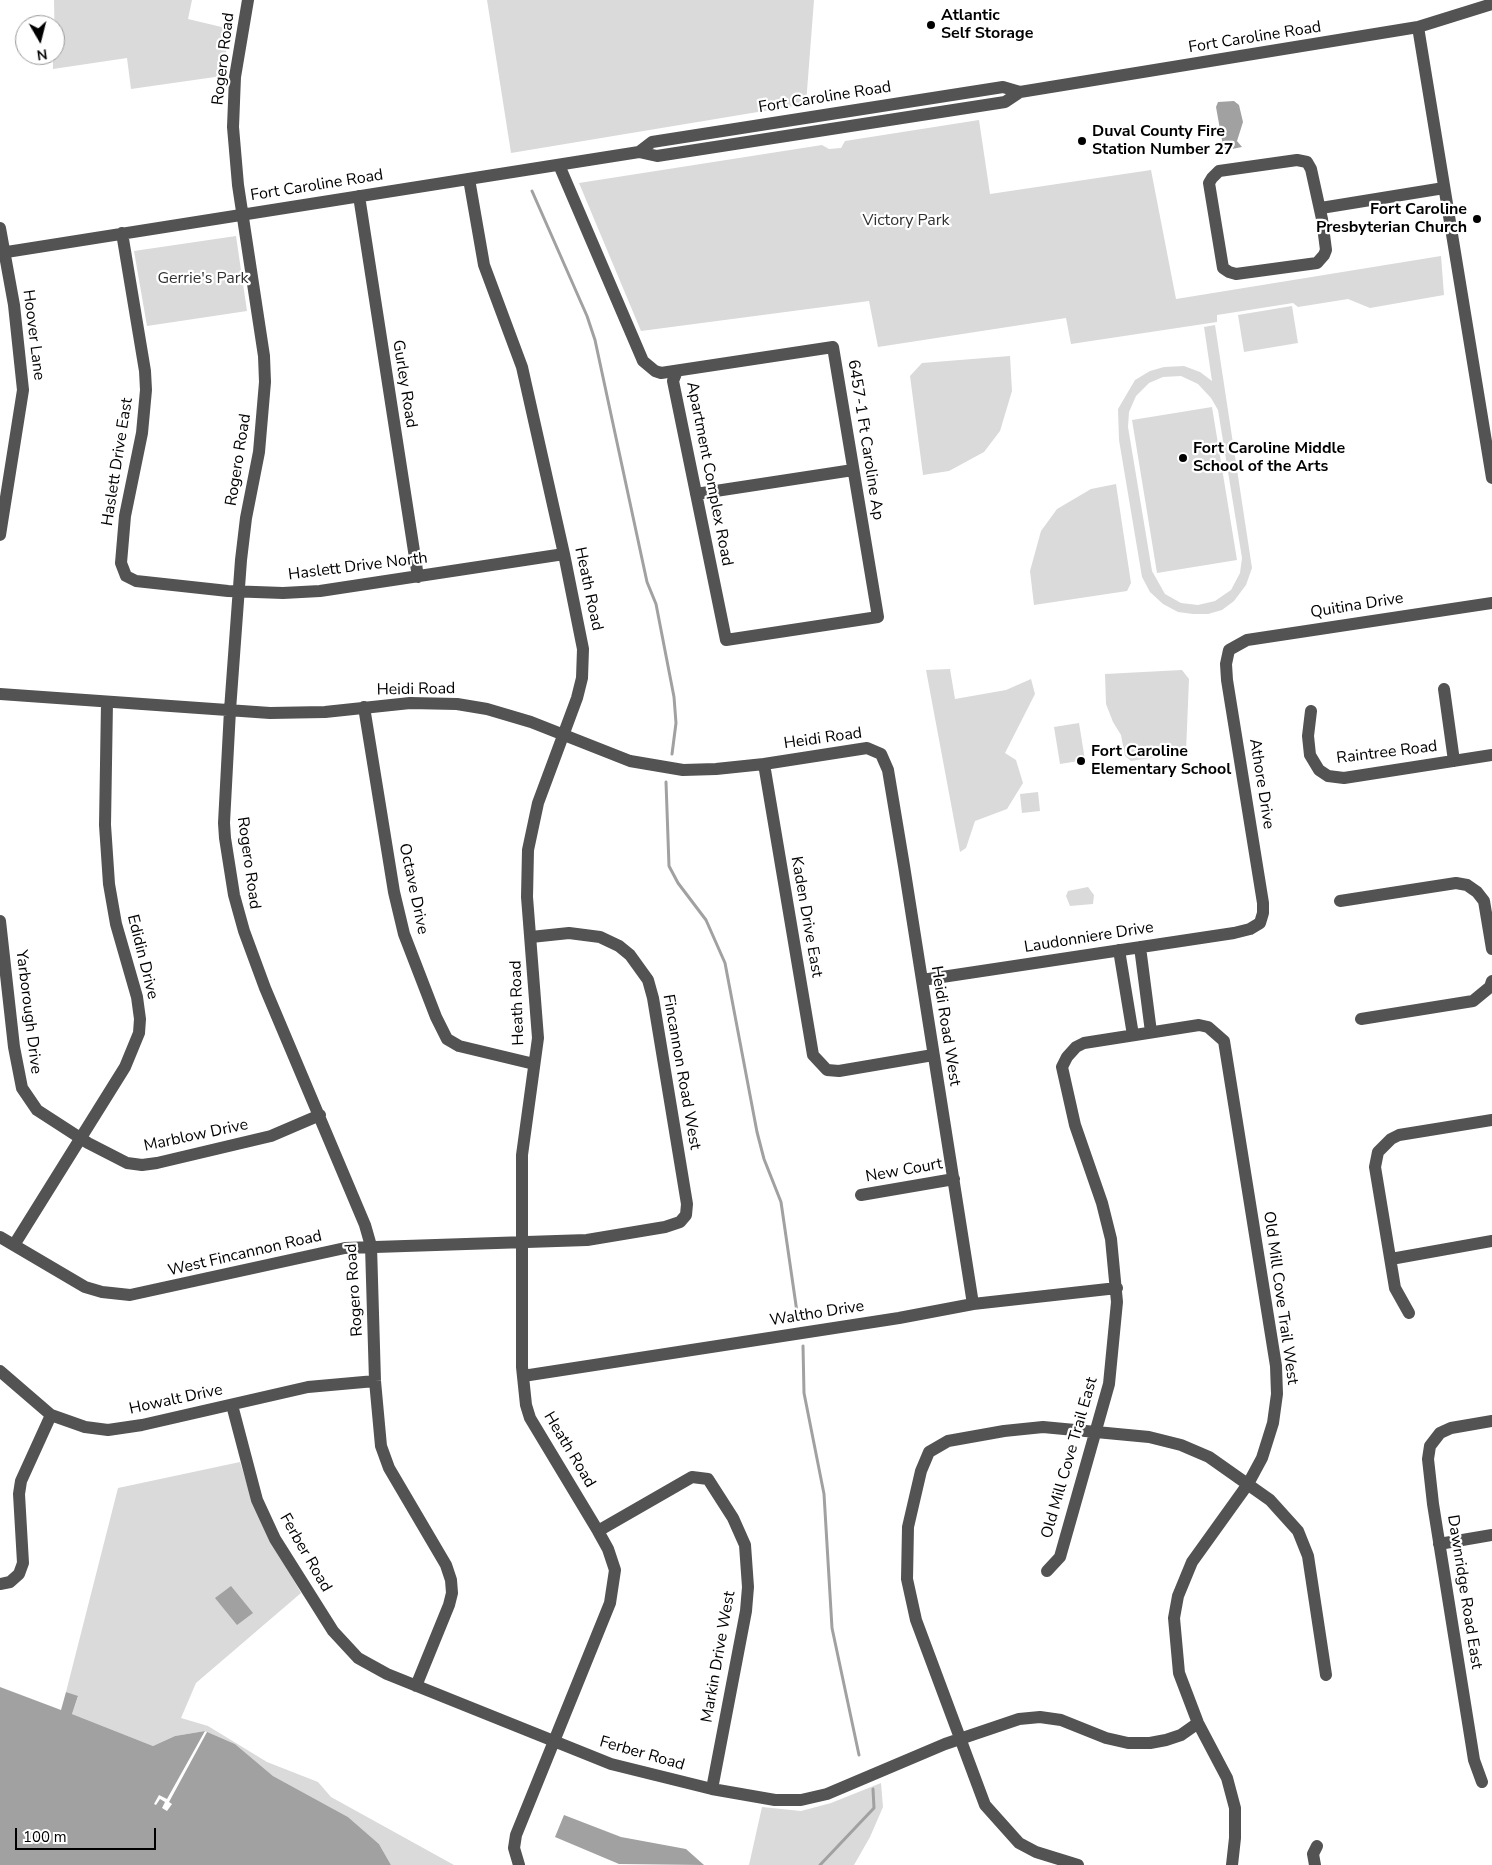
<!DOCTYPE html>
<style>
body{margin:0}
#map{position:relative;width:1492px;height:1865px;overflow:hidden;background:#fff;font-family:"Nunito Sans",sans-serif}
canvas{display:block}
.north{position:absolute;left:15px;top:15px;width:50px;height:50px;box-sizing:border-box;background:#fff;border:1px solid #999;border-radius:50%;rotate:172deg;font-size:14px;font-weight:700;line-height:20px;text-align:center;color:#000}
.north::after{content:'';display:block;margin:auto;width:18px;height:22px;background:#000;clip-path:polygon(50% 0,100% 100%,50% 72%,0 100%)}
.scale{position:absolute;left:15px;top:1828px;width:141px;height:22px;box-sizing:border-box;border:2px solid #000;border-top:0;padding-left:6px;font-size:15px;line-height:18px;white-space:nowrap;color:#000;-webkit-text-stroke:4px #fff;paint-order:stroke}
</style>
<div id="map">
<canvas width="1492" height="1865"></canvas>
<div class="north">N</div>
<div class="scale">100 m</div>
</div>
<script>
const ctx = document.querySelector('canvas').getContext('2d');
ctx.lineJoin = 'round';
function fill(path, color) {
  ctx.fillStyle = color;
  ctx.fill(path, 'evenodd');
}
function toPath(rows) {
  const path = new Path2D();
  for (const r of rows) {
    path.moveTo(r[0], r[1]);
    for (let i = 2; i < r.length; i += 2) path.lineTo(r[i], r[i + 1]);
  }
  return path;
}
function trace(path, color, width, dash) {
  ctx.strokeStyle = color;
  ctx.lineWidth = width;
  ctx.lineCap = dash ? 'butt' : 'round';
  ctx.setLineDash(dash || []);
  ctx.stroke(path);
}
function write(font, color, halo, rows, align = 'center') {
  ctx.font = font + ' "Nunito Sans",sans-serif';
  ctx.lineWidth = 4.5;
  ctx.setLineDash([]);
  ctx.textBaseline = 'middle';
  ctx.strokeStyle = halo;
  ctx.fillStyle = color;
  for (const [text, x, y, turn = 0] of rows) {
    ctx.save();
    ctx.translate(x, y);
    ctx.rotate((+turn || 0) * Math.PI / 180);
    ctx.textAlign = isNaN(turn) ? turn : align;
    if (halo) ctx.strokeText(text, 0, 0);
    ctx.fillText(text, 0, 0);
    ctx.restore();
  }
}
const green = toPath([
 [54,0,192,0,188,19,230,29,222,76,131,89,127,58,53,69,53,55,55,55],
 [487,0,814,0,806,104,511,153],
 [979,120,990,194,1151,170,1176,299,1441,256,1444,295,1370,308,1348,299,1298,307,1293,303,1217,315,1217,322,1071,344,1066,318,878,347,869,301,641,331,579,183,822,145,829,149,841,148,845,141],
 [236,236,247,311,147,326,134,251],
 [1292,306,1298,343,1244,352,1238,315],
 [1215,325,1252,568,1246,585,1234,601,1222,610,1208,614,1193,614,1178,612,1163,604,1150,592,1142,577,1119,440,1118,409,1135,380,1150,371,1164,367,1184,366,1200,372,1212,381,1204,327],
 [1181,376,1198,384,1211,398,1218,410,1242,558,1240,573,1231,590,1215,601,1198,605,1181,603,1165,594,1152,571,1128,427,1129,412,1136,396,1149,383,1163,377],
 [1010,356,1012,391,1000,431,984,452,949,471,923,475,910,376,922,363],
 [1212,407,1237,560,1157,573,1132,420],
 [1116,484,1131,583,1127,591,1034,605,1030,571,1041,531,1057,509,1091,489],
 [950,669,955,699,1006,690,1031,679,1035,694,1005,753,1016,760,1023,783,1007,809,975,821,966,848,960,852,926,670],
 [1182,670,1189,679,1186,752,1131,761,1125,756,1121,735,1113,722,1106,704,1105,674],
 [1079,723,1085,760,1060,764,1054,727],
 [1038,792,1040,811,1022,813,1020,794],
 [1088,887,1094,895,1093,904,1070,906,1066,896,1068,891],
 [240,1462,250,1494,269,1537,301,1593,196,1683,181,1718,208,1726,267,1762,318,1782,331,1797,454,1865,391,1865,379,1844,348,1817,273,1776,235,1744,205,1731,175,1736,153,1746,72,1714,78,1697,66,1692,118,1488],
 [881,1783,883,1807,870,1837,854,1865,749,1865,762,1807,801,1811,831,1803]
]);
const water = toPath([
 [1234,101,1239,105,1243,122,1237,141,1242,147,1227,150,1223,146,1216,107,1218,102],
 [231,1586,253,1613,237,1625,215,1598],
 [0,1687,61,1710,66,1692,78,1696,72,1714,153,1746,175,1736,205,1731,235,1744,273,1776,348,1817,379,1844,391,1865,0,1865],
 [564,1815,621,1837,686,1849,704,1865,619,1864,555,1837]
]);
const pier = toPath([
 [205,1731,207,1732,169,1802,172,1804,167,1811,162,1808,165,1802,160,1799,156,1805,154,1804,159,1795,167,1799]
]);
const stream = toPath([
 [532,191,587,316,595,340,647,582,656,604,674,697,676,723,672,754],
 [666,782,669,866,678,883,706,920,725,963,757,1132,764,1159,781,1202,798,1319],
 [803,1346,804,1393,824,1494,832,1628,859,1755],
 [820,1865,874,1808,873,1789]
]);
const minor = toPath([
 [248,0,235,77,233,127,238,185,264,356,265,382,259,452,246,518,241,560,230,710,224,823,225,838,234,895,244,931,265,988,365,1225,371,1246,375,1381,381,1446,389,1468,446,1565,451,1580,452,1593,449,1605,416,1686],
 [1418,27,1492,478],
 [639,152,652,142,1003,87,1020,92],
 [1297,160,1307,162,1311,169,1322,219,1326,250,1324,255,1317,263,1236,274,1229,272,1223,268,1209,183,1212,178,1219,171,1297,160],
 [559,165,643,361,655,371,661,373,833,347,878,617,726,640,673,381,677,371],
 [469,179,484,265,522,367,564,554,583,649,582,678,577,698,538,803,528,850,527,897,538,1038,522,1155,522,1367,526,1405,530,1418,598,1531,608,1549,615,1570,610,1603,516,1835,514,1848,519,1865],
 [359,196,418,577],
 [1321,208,1444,188],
 [0,228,14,305,23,390,0,535],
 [122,233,145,371,146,390,142,433,125,516,121,563,126,576,136,581,228,591,283,593,320,591,564,554],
 [0,253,639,152,657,156,1005,102,1020,92,1418,27,1492,4],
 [696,494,853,470],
 [1444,689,1454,761],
 [0,694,270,713,325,712,410,703,457,704,487,709,531,722,630,761,683,770,716,769,764,764,867,748,881,754,888,770,904,866,973,1304],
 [364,707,394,892,404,934,436,1017,447,1039,459,1046,534,1064],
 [1311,711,1308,736,1310,755,1319,770,1328,776,1344,778,1492,755],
 [764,764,813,1055,827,1070,839,1071,933,1055],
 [1340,901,1456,883,1467,885,1477,892,1484,901,1492,949],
 [0,921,14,1047,22,1088,37,1110,88,1143,127,1163,142,1165,157,1163,271,1136,320,1115],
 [1140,947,1151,1032],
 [1119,950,1133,1035],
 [922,980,1234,933,1250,929,1260,923,1263,913,1263,903,1227,680,1226,664,1229,650,1247,640,1492,603],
 [1361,1019,1473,1001,1490,987,1492,981],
 [861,1195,954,1179],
 [0,1237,85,1287,102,1292,130,1295,345,1248,587,1240,665,1227,680,1222,686,1215,687,1204,653,998,648,980,630,955,619,946,600,937,569,933,531,937],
 [14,1245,125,1067,139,1033,140,1019,137,997,116,924,109,884,105,825,107,702],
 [1391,1259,1492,1241],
 [1409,1313,1395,1288,1375,1167,1378,1152,1391,1139,1399,1135,1492,1120],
 [0,1371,51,1415,85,1427,108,1430,142,1425,308,1387,375,1381],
 [523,1376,899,1318,973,1304,1117,1288],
 [232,1405,257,1500,275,1539,333,1631,358,1658,387,1674,611,1764,712,1789,775,1800,801,1800,827,1794,945,1744,1019,1719,1040,1717,1061,1720,1106,1738,1128,1743,1150,1743,1166,1740,1181,1735,1198,1723],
 [598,1531,692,1477,708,1479,733,1518,745,1545,748,1587,746,1611,712,1789],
 [1439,1544,1492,1535],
 [1047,1571,1060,1557,1109,1384,1117,1302,1111,1239,1102,1203,1075,1125,1062,1067,1067,1057,1076,1047,1084,1043,1199,1025,1208,1027,1224,1041,1276,1366,1277,1394,1273,1423,1262,1458,1248,1484,1192,1562,1178,1596,1174,1618,1179,1673,1198,1723,1227,1778,1235,1808,1235,1838,1232,1865],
 [0,1584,10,1582,19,1574,23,1563,19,1494,21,1481,51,1415],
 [1482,1782,1474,1760,1433,1504,1428,1459,1430,1446,1440,1433,1451,1428,1492,1421],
 [1078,1865,1036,1852,1019,1843,985,1805,916,1620,907,1579,908,1527,921,1471,929,1452,948,1441,1004,1431,1043,1427,1149,1437,1181,1445,1209,1457,1270,1500,1298,1531,1308,1556,1326,1675],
 [1315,1865,1313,1854,1317,1846]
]);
const markers = [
 [931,25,5,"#000"],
 [1082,141,5,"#000"],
 [1477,219,5,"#000"],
 [1183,458,5,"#000"],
 [1081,761,5,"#000"]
];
const poiNames = [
 ["Atlantic",941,16],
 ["Self Storage",941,34],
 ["Duval County Fire",1092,132],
 ["Station Number 27",1092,150],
 ["Fort Caroline",1467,210,"right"],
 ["Presbyterian Church",1467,228,"right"],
 ["Fort Caroline Middle",1193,449],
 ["School of the Arts",1193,467],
 ["Fort Caroline",1091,752],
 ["Elementary School",1091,770]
];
const streetNames = [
 ["Fort Caroline Road",1255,38,-9],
 ["Rogero Road",224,59,-83],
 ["Fort Caroline Road",825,98,-9],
 ["Fort Caroline Road",317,186,-9],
 ["Hoover Lane",33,335,83],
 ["Gurley Road",404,384,81],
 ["6457-1 Ft Caroline Ap",865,440,81],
 ["Rogero Road",239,460,-81],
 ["Haslett Drive East",118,462,-81],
 ["Apartment Complex Road",709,474,79],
 ["Haslett Drive North",358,567,-7],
 ["Heath Road",588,589,78],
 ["Quitina Drive",1357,606,-9],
 ["Heidi Road",416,690,-1],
 ["Heidi Road",823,739,-8],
 ["Raintree Road",1387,753,-7],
 ["Athore Drive",1261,784,81],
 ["Rogero Road",248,863,82],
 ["Octave Drive",413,889,78],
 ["Kaden Drive East",806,917,80],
 ["Laudonniere Drive",1089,938,-9],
 ["Edidin Drive",142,957,76],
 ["Heath Road",518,1003,-92],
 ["Yarborough Drive",28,1012,83],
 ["Heidi Road West",945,1026,81],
 ["Fincannon Road West",681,1072,80],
 ["Marblow Drive",196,1136,-12],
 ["New Court",904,1171,-10],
 ["West Fincannon Road",245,1254,-13],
 ["Rogero Road",355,1290,-94],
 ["Old Mill Cove Trail West",1280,1298,82],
 ["Waltho Drive",817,1314,-9],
 ["Howalt Drive",176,1400,-12],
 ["Heath Road",569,1450,59],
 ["Old Mill Cove Trail East",1070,1458,-74],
 ["Ferber Road",305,1553,60],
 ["Dawnridge Road East",1464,1592,81],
 ["Markin Drive West",719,1657,-80],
 ["Ferber Road",642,1754,16]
];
const parkNames = [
 ["Victory Park",906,221],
 ["Gerrie's Park",203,279]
];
fill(green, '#dadada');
fill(water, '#a1a1a1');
fill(pier, '#fff');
trace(stream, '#a1a1a1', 3);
trace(minor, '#535353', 12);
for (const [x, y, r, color] of markers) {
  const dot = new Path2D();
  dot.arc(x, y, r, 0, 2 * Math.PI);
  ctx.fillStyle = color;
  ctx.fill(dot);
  trace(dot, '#fff', 2);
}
write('bold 16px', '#000', '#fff', poiNames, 'left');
write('16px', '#000', '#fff', streetNames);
write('16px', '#313131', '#fff', parkNames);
</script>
